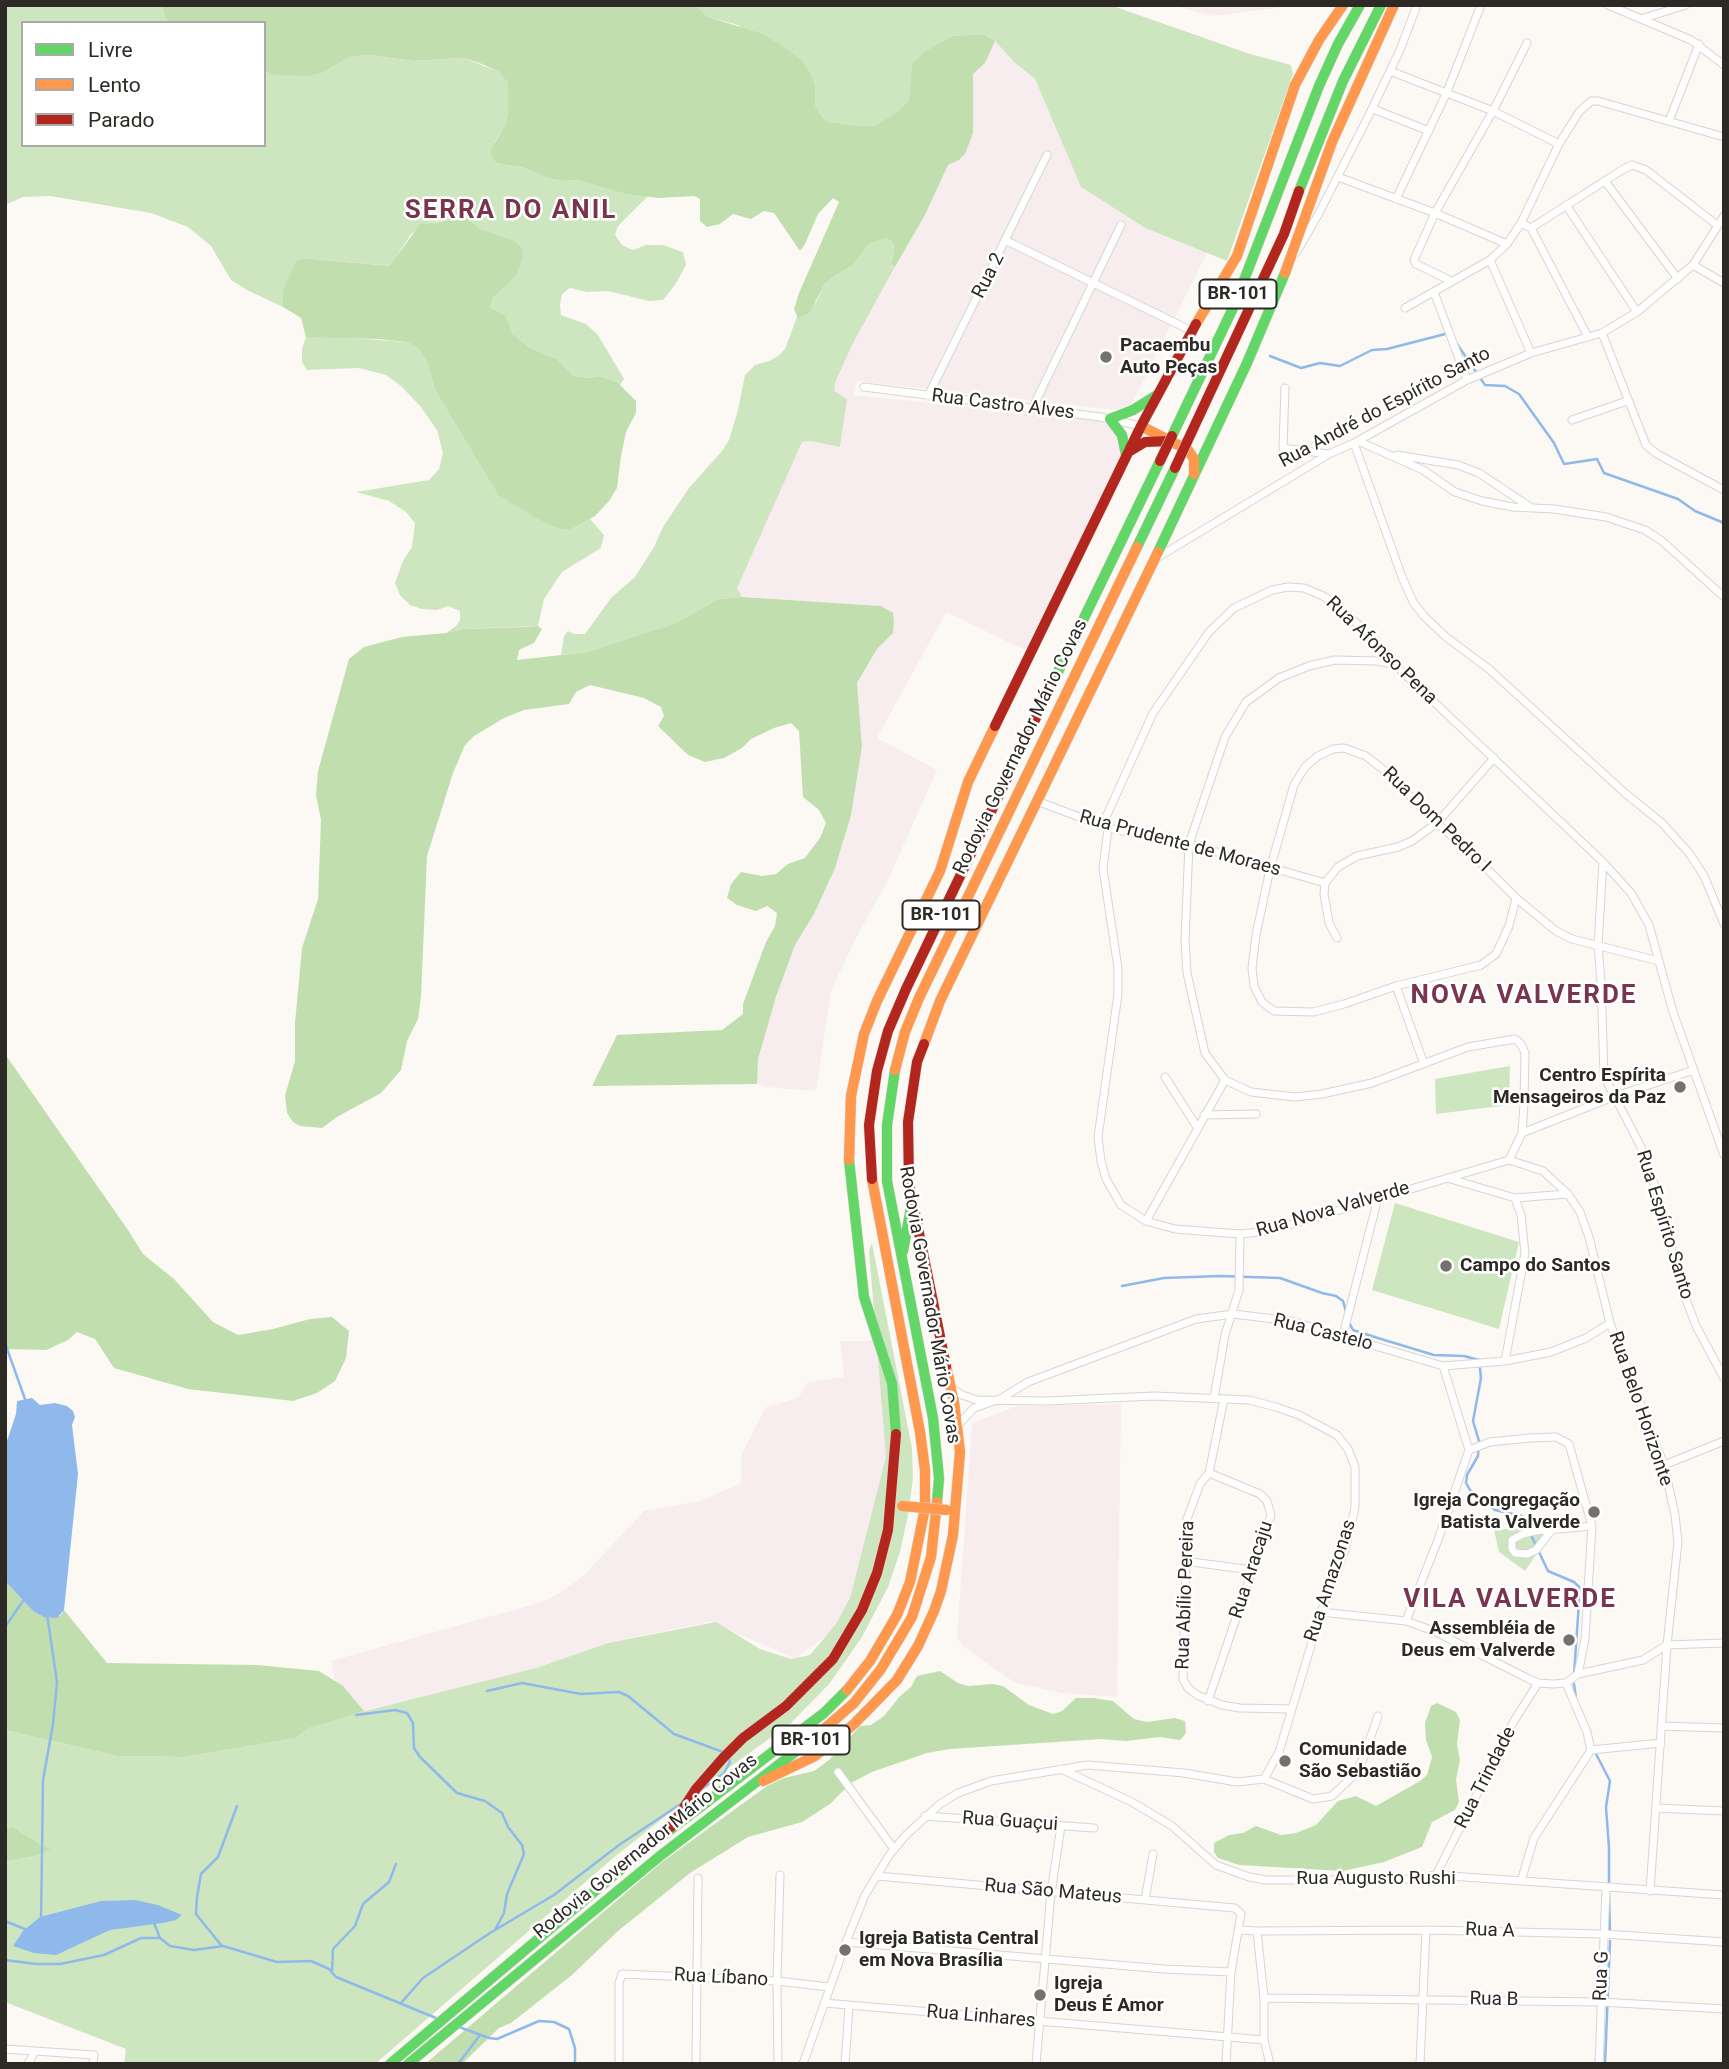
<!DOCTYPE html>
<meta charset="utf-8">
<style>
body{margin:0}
#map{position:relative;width:1729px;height:2069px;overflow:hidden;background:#fcf9f5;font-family:Roboto,sans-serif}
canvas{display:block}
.frame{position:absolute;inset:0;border:7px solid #2d2a25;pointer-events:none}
.legend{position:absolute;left:21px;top:21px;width:245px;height:126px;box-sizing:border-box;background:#fff;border:2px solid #abaaa8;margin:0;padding:9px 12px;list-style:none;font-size:21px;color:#2d2a25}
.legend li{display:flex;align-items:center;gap:14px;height:35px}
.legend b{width:35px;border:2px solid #abaaa8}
</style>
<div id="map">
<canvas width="1729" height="2069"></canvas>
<div class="frame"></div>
<ul class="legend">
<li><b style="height:9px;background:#63d668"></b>Livre</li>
<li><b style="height:9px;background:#ff974d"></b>Lento</li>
<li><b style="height:9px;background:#b3261e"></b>Parado</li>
</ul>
</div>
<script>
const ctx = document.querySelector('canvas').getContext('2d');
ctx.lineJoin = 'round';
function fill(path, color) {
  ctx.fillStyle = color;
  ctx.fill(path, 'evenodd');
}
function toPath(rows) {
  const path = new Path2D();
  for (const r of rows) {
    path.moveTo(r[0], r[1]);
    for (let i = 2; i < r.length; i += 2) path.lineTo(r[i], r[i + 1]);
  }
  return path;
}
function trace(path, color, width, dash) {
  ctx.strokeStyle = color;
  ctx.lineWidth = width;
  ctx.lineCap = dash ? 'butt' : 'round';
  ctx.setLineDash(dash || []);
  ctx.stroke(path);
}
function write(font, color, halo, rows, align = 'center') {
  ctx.font = font + ' Roboto,sans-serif';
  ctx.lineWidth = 5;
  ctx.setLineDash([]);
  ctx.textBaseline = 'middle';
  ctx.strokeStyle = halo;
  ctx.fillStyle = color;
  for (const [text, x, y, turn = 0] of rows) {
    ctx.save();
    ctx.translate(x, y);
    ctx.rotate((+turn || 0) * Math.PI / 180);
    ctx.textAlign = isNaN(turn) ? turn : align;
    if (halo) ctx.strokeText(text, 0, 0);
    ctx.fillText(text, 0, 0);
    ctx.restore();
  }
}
const industrial = toPath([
 [1171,5,1279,5,1277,8,1213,16],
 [995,41,1014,62,1035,79,1081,187,1145,228,1207,253,1132,404,1116,410,857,381,854,395,1098,420,1109,425,1117,433,1122,450,1121,456,1027,651,946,612,877,738,937,770,888,880,856,938,831,991,816,1091,765,1087,757,1084,756,1076,758,1059,767,1023,795,945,814,914,862,746,857,683,877,649,893,633,894,621,893,613,881,606,742,597,736,588,802,442,811,441,840,446,842,432,840,396,833,391,835,383,852,345,925,215,945,170,948,165,959,160,973,133,973,74,985,63],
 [840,1341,874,1341,892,1425,888,1508,845,1623,795,1658,710,1622,608,1643,536,1668,343,1716,331,1661,542,1602,563,1591,582,1577,644,1511,700,1501,741,1483,742,1453,766,1407,798,1398,808,1382,844,1377],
 [1121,1404,1117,1697,1062,1693,1015,1683,964,1647,957,1638,972,1423,1017,1406]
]);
const green = toPath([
 [5,5,162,5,165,18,170,23,23,23,23,145,264,145,264,71,274,75,322,73,350,57,369,55,413,61,464,58,499,72,508,83,508,110,506,123,495,142,496,163,525,168,547,178,562,181,578,180,627,193,648,196,618,226,615,235,622,245,633,250,646,245,663,245,683,252,686,265,675,285,663,300,649,301,608,291,587,292,570,288,562,294,560,305,561,315,586,324,598,335,624,379,620,385,599,376,589,378,574,376,558,360,529,347,513,334,506,316,490,307,493,298,516,274,492,235,480,229,467,218,426,223,411,234,391,266,303,258,297,261,283,290,283,307,247,290,231,280,211,246,188,227,151,213,50,196,23,197,5,205],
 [695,5,1110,5,1250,54,1291,65,1293,74,1227,261,1145,228,1081,187,1035,79,1014,62,995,41,984,34,952,36,926,52,912,63,909,100,897,112,874,126,860,126,829,122,823,118,815,105,815,86,738,25,708,17],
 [886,238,893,242,894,251,891,264,895,267,852,345,835,383,834,391,847,399,840,447,811,441,802,442,737,588,742,597,718,599,674,624,651,632,588,652,561,655,564,636,568,631,574,634,585,634,611,598,635,577,654,547,663,527,689,488,722,451,729,440,738,410,745,375,755,365,769,361,778,356,785,349,797,317,816,302,825,284,834,276,852,266,869,244],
 [321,336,407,342,419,349,428,364,435,390,498,495,557,528,570,530,590,519,604,535,601,548,562,572,544,599,538,626,463,629,446,633,456,626,460,620,460,611,448,606,437,610,422,609,410,605,400,595,395,583,403,561,412,547,415,523,406,512,389,501,356,492,429,480,439,469,443,453,437,430,421,407,401,386,386,375,359,368,307,370,302,362,302,349,306,337],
 [1510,1066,1509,1105,1436,1114,1435,1079],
 [1395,1203,1519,1242,1499,1329,1372,1290],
 [872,1243,912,1448,913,1478,908,1515,900,1552,888,1587,862,1637,830,1683,791,1723,701,1788,612,1859,375,2064,124,2064,126,2049,5,2002,5,1862,35,1856,45,1847,13,1827,5,1828,5,1730,117,1756,185,1757,294,1738,309,1728,337,1718,536,1668,608,1643,716,1622,760,1649,791,1659,810,1655,836,1624,850,1598,886,1457,869,1251],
 [1556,1525,1525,1571,1499,1552,1494,1530]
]);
const forest = toPath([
 [162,5,695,5,708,17,763,34,791,52,802,61,810,73,815,86,815,105,823,118,829,122,860,126,874,126,897,112,909,100,912,63,926,51,952,36,984,34,995,41,985,63,973,74,973,133,965,154,959,160,948,165,925,215,895,267,891,264,894,251,893,242,886,238,869,244,852,266,834,276,825,284,809,313,798,318,794,309,799,293,839,202,833,198,818,214,805,244,800,251,774,213,764,211,751,219,733,214,720,224,707,227,700,221,700,199,694,196,658,198,627,194,578,180,562,181,547,178,525,168,496,163,490,152,506,123,508,110,508,83,499,72,482,64,464,58,413,61,369,55,350,57,322,73,306,76,274,75,264,71,264,23,170,23,165,18],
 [460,216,467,218,480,229,514,241,523,249,521,262,516,275,493,298,490,307,506,316,513,334,529,347,558,360,574,376,589,378,599,376,618,383,636,401,636,413,626,432,621,456,617,488,609,501,595,516,570,530,557,528,540,520,498,495,435,390,428,364,419,349,407,342,378,339,306,337,301,318,283,307,283,290,296,261,303,258,390,266,420,224,439,222],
 [742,597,881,606,893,613,894,621,893,633,877,649,857,683,862,746,851,815,835,868,814,914,795,945,776,997,758,1059,757,1084,592,1086,617,1035,722,1030,743,1014,743,1004,766,942,775,926,777,913,767,906,756,911,737,905,727,898,731,884,741,872,762,876,776,874,788,864,805,858,820,838,826,823,819,810,803,797,799,731,791,723,774,728,751,739,742,748,724,758,705,762,688,755,658,726,664,716,661,707,644,698,590,685,576,692,569,704,524,710,504,718,474,736,465,745,453,773,427,856,421,997,418,1019,407,1041,401,1070,381,1093,337,1117,322,1128,300,1126,293,1122,287,1113,285,1096,295,1061,295,1023,302,948,318,899,321,820,316,795,318,771,349,659,364,647,402,637,446,633,463,629,525,627,538,626,542,629,534,643,519,650,517,660,588,652,674,624,718,599],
 [5,1054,128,1230,143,1254,174,1279,213,1322,238,1335,273,1329,310,1319,332,1317,349,1331,346,1358,335,1381,317,1393,293,1401,188,1389,114,1368,95,1339,77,1332,68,1340,46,1350,5,1349],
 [5,1581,33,1611,60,1616,64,1610,107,1663,257,1665,319,1671,343,1686,364,1711,309,1728,295,1738,185,1757,117,1756,5,1730],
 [940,1671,958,1683,968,1686,993,1684,1003,1686,1029,1705,1053,1714,1062,1711,1076,1698,1093,1698,1113,1701,1134,1719,1147,1722,1175,1718,1185,1721,1186,1733,1180,1740,1160,1737,1126,1741,1101,1739,950,1749,927,1753,872,1772,851,1783,830,1804,802,1822,748,1837,690,1873,618,1931,572,1975,511,2023,499,2028,462,2064,425,2064,662,1862,767,1786,784,1778,814,1771,829,1760,860,1726,871,1725,884,1716,900,1696,911,1687,917,1676],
 [1437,1703,1456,1712,1460,1720,1457,1744,1460,1760,1456,1780,1459,1802,1455,1810,1432,1822,1422,1847,1384,1862,1343,1871,1239,1865,1218,1858,1214,1852,1214,1843,1229,1835,1243,1833,1256,1826,1281,1835,1296,1833,1316,1825,1338,1801,1356,1796,1376,1806,1420,1781,1427,1775,1432,1757,1426,1740,1425,1723,1431,1706],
 [13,1827,45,1847,51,1849,35,1856,5,1862,5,1828]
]);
const water = toPath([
 [32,1398,40,1405,55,1403,67,1406,73,1411,75,1417,72,1425,78,1474,64,1610,57,1618,44,1617,33,1611,5,1581,7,1441,16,1414,17,1401],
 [135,1900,158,1905,182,1915,176,1920,163,1923,110,1930,56,1955,34,1953,13,1946,23,1931,40,1917,101,1901]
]);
const stream = toPath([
 [1455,341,1485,385,1505,386,1519,394,1554,443,1564,464,1597,459,1604,473,1678,499,1695,511,1724,523],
 [1270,356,1301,368,1320,363,1340,366,1372,350,1387,349,1449,333],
 [1122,1286,1164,1278,1220,1276,1280,1278,1322,1293,1336,1296,1343,1301,1346,1312],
 [1349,1322,1353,1330,1381,1339,1434,1355,1464,1356,1479,1360,1481,1378,1473,1421,1479,1441,1478,1456,1467,1475,1466,1483,1470,1490,1495,1510,1522,1516,1548,1571,1574,1582,1580,1588,1574,1674],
 [5,1343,25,1399],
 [5,1627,25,1598],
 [1574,1684,1576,1698],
 [487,1691,522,1683,581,1694,619,1692,628,1696,674,1734,723,1752],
 [356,1715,395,1710,407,1713,413,1723,414,1748,420,1757,457,1793,485,1801,502,1813,508,1827,522,1845,524,1854,507,1894,504,1913,495,1930],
 [1596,1754,1610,1781,1606,1807,1609,1848,1609,1886],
 [702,1789,724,1773,730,1762,728,1756],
 [1609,1894,1610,1932],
 [41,1920,43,1780,53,1724,57,1682,47,1614],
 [5,1921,27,1930],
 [154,1923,160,1938,170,1946,194,1950,223,1946,277,1962,311,1961,329,1969,336,1977,436,2018],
 [221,1945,196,1914,197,1897,201,1874,218,1857,237,1806],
 [5,1960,36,1964,60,1964,104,1955,141,1938,160,1938],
 [332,1972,333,1949,355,1926,363,1904,389,1882,396,1864],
 [401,2003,423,1978,490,1933,554,1895,619,1845,682,1803],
 [459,2027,489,2038,497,2039,539,2021,554,2022,569,2029,575,2048,575,2064],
 [458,2064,480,2035],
 [1605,2064,1610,1941]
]);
const street = toPath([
 [1608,5,1691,40,1724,65],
 [1644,18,1686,5],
 [1390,71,1493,111,1559,144],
 [1373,109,1429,131],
 [1669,121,1699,44],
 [1338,177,1435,213,1507,244],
 [1605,181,1678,279],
 [1396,199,1447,92,1481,5],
 [1566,205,1637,312],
 [1521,223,1559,144,1579,112,1591,101,1598,101,1724,137],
 [1531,228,1588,337],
 [1007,241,1192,331],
 [1296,253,1318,215,1369,115,1400,50,1417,5],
 [1490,260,1531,353],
 [1693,265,1724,283],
 [1451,281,1416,264,1414,260,1435,213,1493,111,1527,43],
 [1434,292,1467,380],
 [1405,308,1490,260,1507,244,1521,223,1531,228,1622,170,1632,165,1646,170,1717,225],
 [1602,333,1646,445,1657,454,1724,490],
 [864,387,1100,417,1141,426],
 [1285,388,1283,448,1328,454],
 [928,396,1047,155],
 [1032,409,1121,225],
 [1572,420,1627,401],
 [1358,441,1423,470,1455,492,1482,501,1513,507,1554,509,1606,517,1645,530,1662,541,1724,597],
 [1354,443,1402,577,1413,602,1424,616,1446,637,1489,669,1626,794,1662,823,1689,853,1704,876,1724,924],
 [1397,455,1458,465,1479,473,1530,507],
 [1155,559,1329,454,1354,443,1467,380,1531,353,1602,333,1637,312,1693,265,1724,216],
 [1393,664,1377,661,1335,660,1309,666,1279,678,1246,702,1225,737,1189,844,1185,941,1187,973,1205,1053,1225,1080,1251,1092,1295,1097,1322,1094,1372,1083,1468,1047,1515,1039,1521,1044,1525,1053,1524,1104,1522,1133,1509,1160],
 [1037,801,1108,828,1189,844,1325,883],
 [1102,826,1153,713,1209,632,1234,608,1272,590,1288,587,1304,588,1323,596,1339,607,1365,631,1394,664,1603,862,1631,893,1649,925,1673,1012,1724,1155],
 [1108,828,1103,869,1118,968,1118,994,1098,1137,1101,1161,1106,1179,1121,1205,1146,1221,1175,1229,1240,1234,1269,1231,1509,1160,1543,1171,1568,1194,1580,1212,1589,1237,1610,1323,1664,1465,1675,1515,1678,1542,1667,1645,1650,1891],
 [1603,862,1598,945,1601,982,1604,1076,1641,1147,1658,1195,1682,1289,1696,1326,1724,1378],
 [1516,898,1509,926,1496,954,1481,965,1396,986,1344,1004,1313,1012,1274,1011,1262,1002,1254,986,1252,968,1256,935,1270,869,1294,785,1305,767,1318,756,1333,749,1344,748,1366,756,1385,771,1437,823,1475,857,1516,898,1556,931,1572,939,1659,961],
 [1337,938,1329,923,1324,894,1325,883,1338,867,1357,856,1398,847,1412,841,1437,823,1494,758],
 [1396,986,1424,1064],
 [1165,1077,1197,1127],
 [1204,1115,1256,1114],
 [1522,1133,1613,1097,1694,1070],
 [1447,1178,1515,1198,1521,1215,1525,1253,1505,1361],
 [1515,1198,1568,1194],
 [1146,1221,1225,1080],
 [1343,1335,1378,1198],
 [1214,1398,1225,1335,1239,1290,1240,1234],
 [1224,1399,1209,1473,1200,1484,1187,1519,1183,1679,1188,1688,1197,1695,1222,1705,1240,1708,1291,1709],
 [957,1426,974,1408,1000,1399,1028,1382,1196,1319,1211,1317,1233,1314,1291,1321,1443,1366,1505,1361,1551,1352,1586,1338,1610,1323],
 [1469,1450,1490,1442,1530,1438,1556,1437,1569,1444,1592,1526,1585,1639,1578,1674],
 [1664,1465,1724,1441],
 [1551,1531,1536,1550,1527,1554,1515,1553,1512,1549,1512,1540,1523,1534,1535,1531,1592,1526],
 [1184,1561,1252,1570],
 [1321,1612,1406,1621,1434,1631,1527,1678,1538,1683,1553,1684,1566,1683,1578,1674,1643,1660,1667,1645,1724,1643],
 [1406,1621,1438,1540,1469,1450,1443,1366],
 [1208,1701,1271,1515,1267,1501,1260,1494,1209,1473],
 [1661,1726,1724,1728],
 [1591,1750,1661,1743],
 [1061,1769,1132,1802,1172,1826,1216,1865,1249,1877,1266,1880,1340,1880,1410,1879,1436,1875,1724,1895],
 [838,1772,894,1849],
 [1264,1779,1313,1799,1332,1796,1352,1777,1363,1759,1378,1716],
 [1656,1808,1724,1811],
 [925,1816,1094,1828],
 [1436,1875,1514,1721,1538,1683],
 [877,1876,1235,1908,1241,1914,1231,1972,1226,2064],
 [1521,1881,1534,1838,1591,1750,1587,1732,1566,1683],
 [1145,1900,1153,1854],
 [1239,1930,1257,1931,1264,1998,1264,2040,1270,2064],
 [1257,1931,1426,1930,1604,1934,1724,1942],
 [846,1942,1164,1969,1231,1972],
 [1264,1998,1601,2002,1724,2009],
 [824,2003,1264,2040],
 [5,2049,94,2055,93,2064],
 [28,2064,34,2053],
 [619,2064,619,1983,622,1974,777,1981,829,1987],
 [696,2064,698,1878],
 [778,2064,777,1981,780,1875],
 [803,2064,846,1942,865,1895,890,1854,906,1835,940,1804,958,1793,991,1781,1088,1765,1184,1773,1237,1782,1264,1779,1279,1752,1321,1612,1345,1550,1355,1508,1355,1467,1348,1449,1337,1435,1299,1415,1276,1407,1249,1400,1154,1396,1047,1401,977,1400,962,1395,951,1388],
 [845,2064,849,2007],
 [1036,2064,1051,1893,1061,1826],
 [1420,2064,1426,1930],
 [1599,2064,1606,1888]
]);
const fast = toPath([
 [1299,191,1343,81,1381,5],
 [1172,436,1234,306,1319,86,1338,44,1360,5],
 [1126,455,1122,435,1110,419,1133,410,1157,395],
 [1137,547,1175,468],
 [1158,552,1247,363,1285,273],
 [1054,680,1160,461],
 [895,1070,887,1125,887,1181,933,1418,939,1478,937,1502],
 [849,1160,864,1297,892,1383,896,1434],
 [903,1251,912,1202],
 [390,2064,645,1849,824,1713,847,1690],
 [408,2064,660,1856,816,1736]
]);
const slow = toPath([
 [1285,273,1332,142,1394,5],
 [1196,324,1237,256,1295,85,1319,40,1343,5],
 [1141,426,1188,450,1194,459,1194,474],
 [924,1044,940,1001,1158,552],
 [895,1070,905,1032,919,998,1137,547],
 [849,1160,851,1096,864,1034,877,1001,940,871,968,782,995,726],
 [847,1690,870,1661,897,1615,910,1582,925,1508,925,1470,920,1432,872,1179],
 [816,1736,854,1703,881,1669,912,1617,931,1557,937,1502],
 [763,1781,815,1756,854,1724,897,1680,918,1646,934,1611,941,1591,953,1535,960,1452,954,1402,946,1366]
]);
const jam = toPath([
 [1187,442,1284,234,1299,191],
 [1130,451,1145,442,1168,441],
 [995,726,1141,426,1196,324],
 [924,1044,917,1062,908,1122,909,1184,946,1366],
 [872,1179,869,1125,877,1071,888,1031,906,989,1054,680],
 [671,1827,696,1789,723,1758,743,1738,786,1706,833,1659,862,1610,877,1573,888,1530,896,1434]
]);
const slowBridge = toPath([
 [902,1506,947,1510]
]);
const jamBridge = toPath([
 [1160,461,1172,436],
 [1175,468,1187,442]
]);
const markers = [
 [1106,357,7,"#75726e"],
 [1680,1087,7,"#75726e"],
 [1446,1266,7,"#75726e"],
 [1594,1512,7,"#75726e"],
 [1569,1640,7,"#75726e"],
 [1285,1761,7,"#75726e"],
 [845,1950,7,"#75726e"],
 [1040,1995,7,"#75726e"]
];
const shields = [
 [1238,294,77],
 [941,915,77],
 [811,1740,77]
];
const shieldNames = [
 ["BR-101",1238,294],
 ["BR-101",941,915],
 ["BR-101",811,1740]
];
const streetNames = [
 ["Rua 2",989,276,-63],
 ["Rua Castro Alves",1003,405,7],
 ["Rua André do Espírito Santo",1385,408,-28],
 ["Rua Afonso Pena",1381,651,44],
 ["Rodovia Governador Mário Covas",1021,747,-64],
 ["Rua Dom Pedro I",1436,820,44],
 ["Rua Prudente de Moraes",1180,844,15],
 ["Rua Nova Valverde",1333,1210,-16],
 ["Rua Espírito Santo",1664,1225,73],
 ["Rodovia Governador Mário Covas",929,1305,80],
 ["Rua Castelo",1323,1333,14],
 ["Rua Belo Horizonte",1640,1409,71],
 ["Rua Aracaju",1252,1570,-72],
 ["Rua Amazonas",1331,1581,-72],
 ["Rua Abílio Pereira",1186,1595,-88],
 ["Rua Trindade",1486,1778,-63],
 ["Rua Guaçui",1010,1822,4],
 ["Rodovia Governador Mário Covas",646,1847,-39],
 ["Rua Augusto Rushi",1376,1879],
 ["Rua São Mateus",1053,1892,5],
 ["Rua A",1490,1931,2],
 ["Rua G",1602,1976,-88],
 ["Rua Líbano",721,1978,3],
 ["Rua B",1494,2000,1],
 ["Rua Linhares",981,2017,5]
];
const poiNames = [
 ["Pacaembu",1120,346],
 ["Auto Peças",1120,368],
 ["Centro Espírita",1666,1076,"right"],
 ["Mensageiros da Paz",1666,1098,"right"],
 ["Campo do Santos",1460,1266],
 ["Igreja Congregação",1580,1501,"right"],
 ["Batista Valverde",1580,1523,"right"],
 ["Assembléia de",1555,1629,"right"],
 ["Deus em Valverde",1555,1651,"right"],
 ["Comunidade",1299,1750],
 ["São Sebastião",1299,1772],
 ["Igreja Batista Central",859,1939],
 ["em Nova Brasília",859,1961],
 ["Igreja",1054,1984],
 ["Deus É Amor",1054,2006]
];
const districtNames = [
 ["SERRA DO ANIL",511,211],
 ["NOVA VALVERDE",1524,996],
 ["VILA VALVERDE",1510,1600]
];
fill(industrial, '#f7edee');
fill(green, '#cee6bf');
fill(forest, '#c1deaf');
fill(water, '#8fb9ea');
trace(stream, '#8fb9ea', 2.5);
trace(street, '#d8d5d1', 9);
trace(fast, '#d8d5d1', 11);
trace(slow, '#d8d5d1', 11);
trace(jam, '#d8d5d1', 11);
trace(street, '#fffefe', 7);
trace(fast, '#63d668', 10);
trace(slow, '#ff974d', 10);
trace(jam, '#b3261e', 10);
trace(slowBridge, '#d8d5d1', 11, []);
trace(jamBridge, '#d8d5d1', 11, []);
trace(slowBridge, '#ff974d', 10);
trace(jamBridge, '#b3261e', 10);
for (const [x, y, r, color] of markers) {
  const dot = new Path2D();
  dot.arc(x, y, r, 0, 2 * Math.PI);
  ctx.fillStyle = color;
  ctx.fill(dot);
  trace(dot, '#fff', 2.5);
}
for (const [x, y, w] of shields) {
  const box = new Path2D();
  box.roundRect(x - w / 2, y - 14.5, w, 29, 5);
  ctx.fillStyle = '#fff';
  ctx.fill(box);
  trace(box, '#2d2a25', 2);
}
write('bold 18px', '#2d2a25', null, shieldNames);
write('19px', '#2d2a25', '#fff', streetNames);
write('bold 19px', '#2d2a25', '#fff', poiNames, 'left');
ctx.letterSpacing = '2px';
write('bold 26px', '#7a354e', '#fff', districtNames);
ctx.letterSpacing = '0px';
</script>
